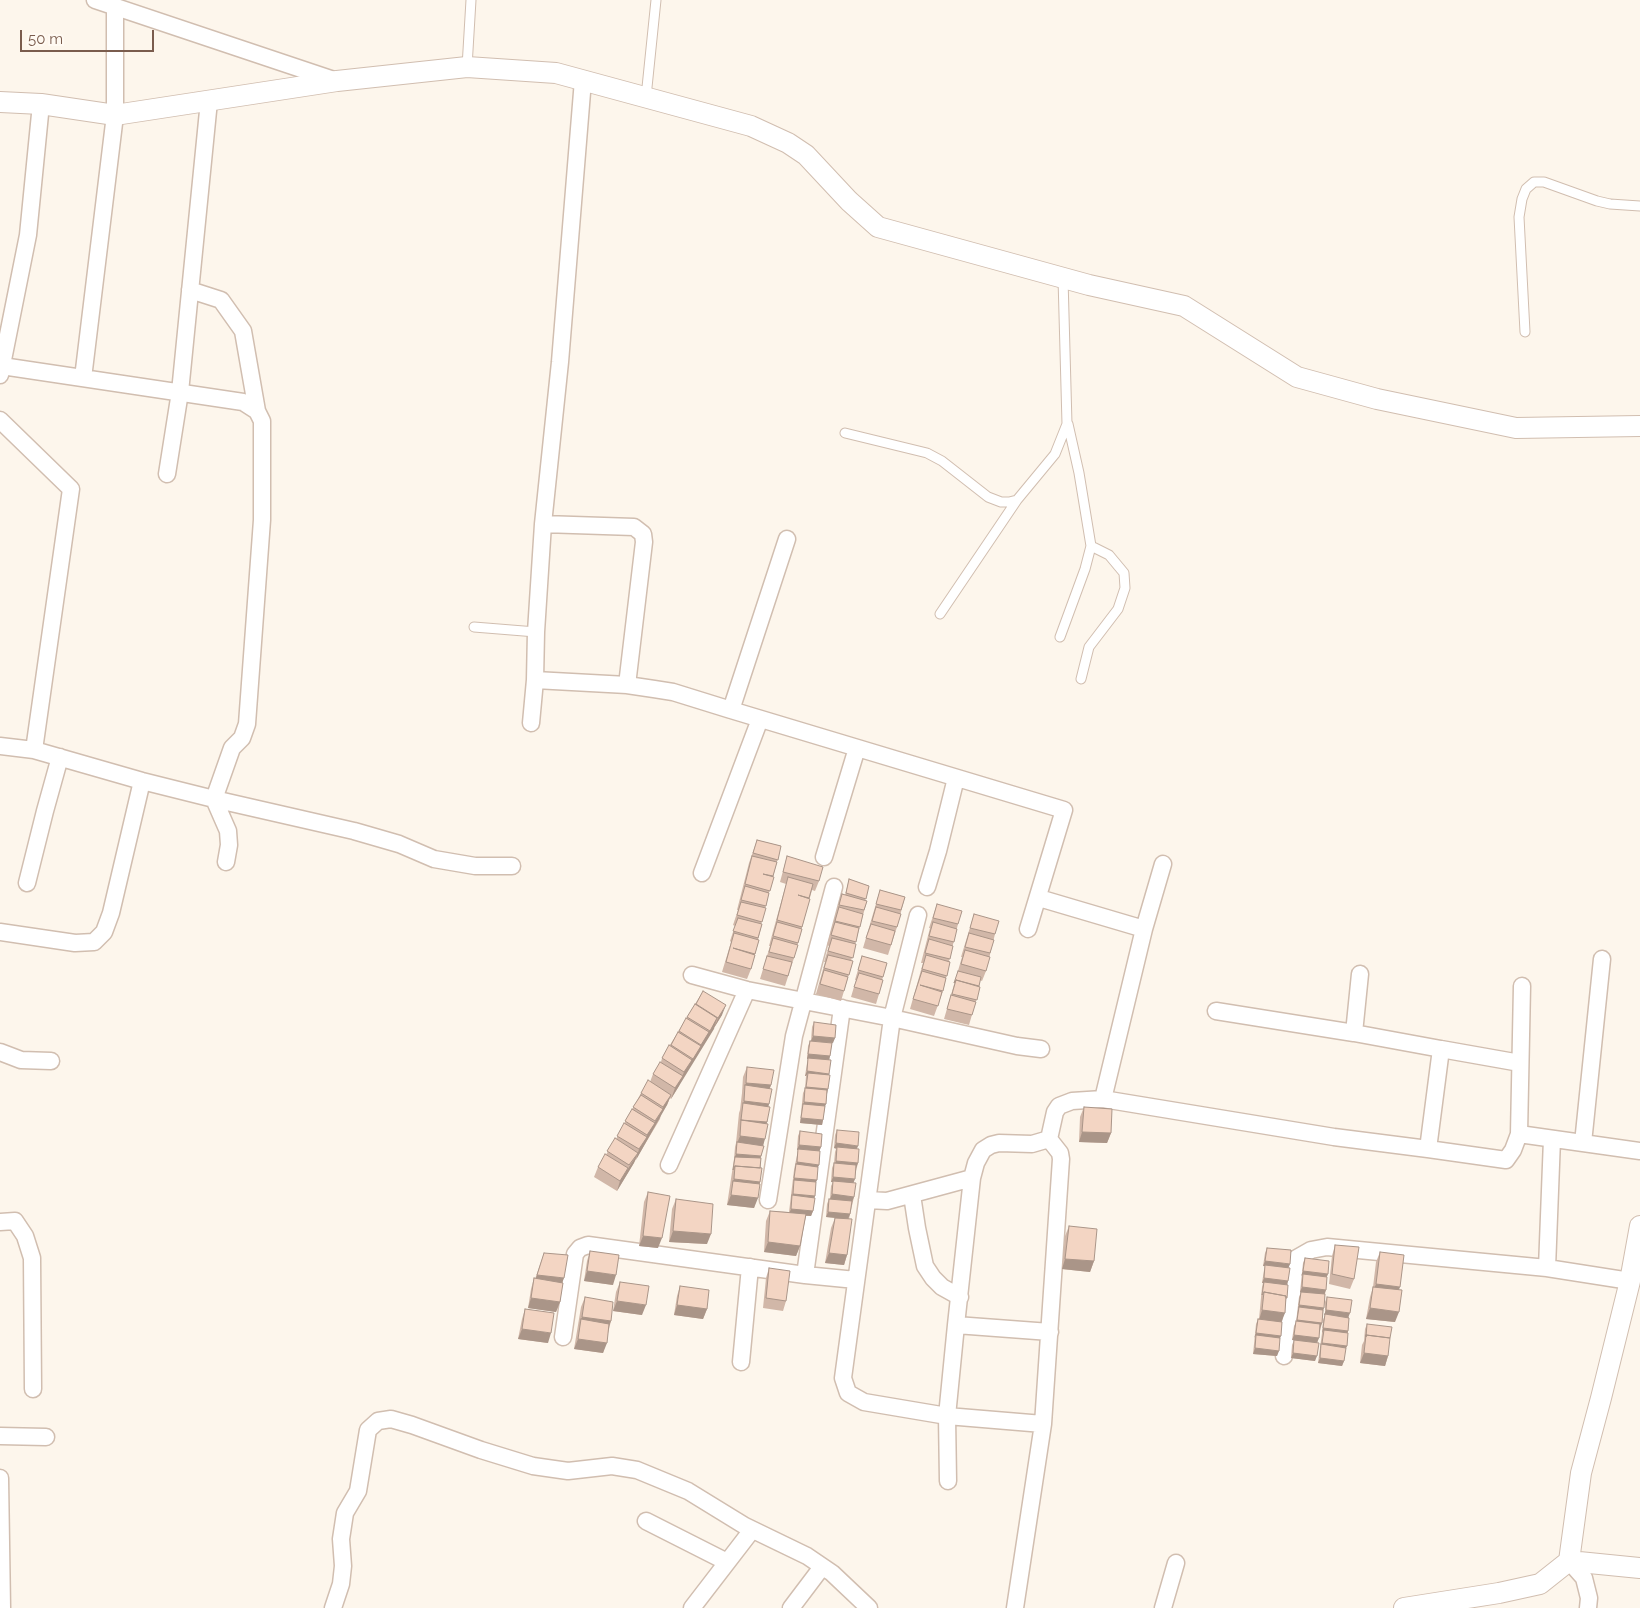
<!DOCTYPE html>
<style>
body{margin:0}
#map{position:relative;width:1640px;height:1608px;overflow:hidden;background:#fdf6ec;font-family:Raleway,sans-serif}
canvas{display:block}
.scale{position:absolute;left:20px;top:30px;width:134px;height:22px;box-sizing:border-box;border:2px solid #7a5c4d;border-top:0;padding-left:6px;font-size:15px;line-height:18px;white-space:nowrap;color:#7a5c4d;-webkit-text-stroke:4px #fffaf3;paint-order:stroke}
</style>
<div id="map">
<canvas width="1640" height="1608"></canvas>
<div class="scale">50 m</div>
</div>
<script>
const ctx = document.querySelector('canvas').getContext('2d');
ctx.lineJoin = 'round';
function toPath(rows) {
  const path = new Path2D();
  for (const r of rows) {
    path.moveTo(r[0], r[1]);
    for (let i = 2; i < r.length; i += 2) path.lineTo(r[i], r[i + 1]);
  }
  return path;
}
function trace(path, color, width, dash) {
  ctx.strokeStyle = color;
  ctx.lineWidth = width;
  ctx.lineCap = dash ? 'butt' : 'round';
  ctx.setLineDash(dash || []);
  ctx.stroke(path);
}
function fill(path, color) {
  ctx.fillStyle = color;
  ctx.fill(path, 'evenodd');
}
const service = toPath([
 [467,67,471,0],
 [646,97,656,0],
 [1525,332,1519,217,1522,199,1526,189,1534,182,1544,182,1597,201,1610,204,1640,206],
 [1068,424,1079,473,1091,546,1109,555,1124,573,1125,588,1118,609,1089,647,1081,679],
 [845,433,927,453,942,461,988,497,1001,502,1009,502,1017,500,1055,454,1067,424,1063,278],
 [940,614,1017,500],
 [474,627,536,632],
 [1060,637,1085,569,1091,546]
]);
const minor = toPath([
 [95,0,337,81],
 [190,290,221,300,243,331,257,411],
 [2,366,243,402,257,411,262,421,262,520,247,724,242,738,232,748,214,799,228,831,229,845,226,862],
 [0,375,28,235,41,104],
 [83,378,115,115,115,7],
 [0,420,71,489,34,750],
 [167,474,180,392,209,101],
 [543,524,634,527,643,534,644,542,627,685],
 [787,539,731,710,1064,810,1028,929],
 [535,680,627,685,654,689,673,692,731,710],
 [531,723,535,680,536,632,543,524,560,362,583,80],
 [0,746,34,750,142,781,214,799,354,831,399,844,434,859,475,866,512,866],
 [824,857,857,748],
 [1163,864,1144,929,1103,1099,1334,1137,1428,1149,1506,1160,1513,1150,1519,1134,1640,1151],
 [702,873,760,719],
 [27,883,45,811,60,757],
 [927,887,938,851,956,778],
 [1039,898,1144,929],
 [918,915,892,1018,843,1378,848,1393,864,1402,947,1416,1043,1424],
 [0,932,75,943,94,942,104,932,111,913,142,781],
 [1360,974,1354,1033,1441,1049,1428,1149],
 [692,975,747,990,892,1018,1017,1046,1041,1049],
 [1216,1011,1354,1033],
 [1441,1049,1520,1063],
 [0,1052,21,1060,51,1061],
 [1519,1134,1522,986],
 [1049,1139,1055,1112,1059,1106,1072,1101,1103,1099],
 [1583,1143,1602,959],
 [669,1165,747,990],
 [912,1195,917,1228,925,1266,933,1278,942,1287,960,1297],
 [768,1200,794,1036,834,887],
 [867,1200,887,1201,972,1178],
 [0,1222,15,1221,25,1236,32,1258,33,1389],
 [1547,1268,1552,1139],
 [805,1275,842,1008],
 [956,1325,1050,1332],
 [563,1337,575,1254,580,1248,588,1245,805,1275,856,1280],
 [1284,1356,1297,1258,1311,1250,1327,1247,1547,1268,1630,1281],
 [741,1362,750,1267],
 [0,1436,46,1437],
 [0,1478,2,1608],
 [948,1481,947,1416,956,1325,972,1178,976,1163,983,1150,991,1145,999,1143,1032,1144,1049,1139,1060,1153,1061,1159,1043,1424,1015,1608],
 [646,1521,727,1562],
 [1569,1561,1584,1578,1589,1598,1588,1608],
 [333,1608,341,1584,343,1566,341,1539,345,1513,358,1491,368,1430,378,1421,391,1419,412,1425,481,1450,533,1466,568,1471,612,1466,637,1470,688,1491,745,1526,807,1556,832,1573,869,1608],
 [692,1608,752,1530],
 [791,1608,822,1567],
 [1163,1608,1176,1563]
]);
const tertiary = toPath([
 [0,102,41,104,115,115,337,81,467,67,556,73,751,126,788,143,806,155,849,201,878,227,1089,285,1184,306,1297,377,1377,399,1516,428,1640,426],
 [1569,1561,1581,1473,1601,1398,1630,1281,1640,1226],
 [1404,1608,1499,1593,1540,1584,1569,1561,1640,1568]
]);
const wall = toPath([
 [757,840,781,846,761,924,762,924,758,940,759,940,751,969,747,979,722,972,731,942,730,941,735,926,733,925,738,910,737,910,749,863],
 [787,856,819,881,815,891,812,890,794,958,785,986,760,979,770,946,769,946,786,884,780,882],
 [849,879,869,886,865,900,867,901,855,944,856,944,851,961,853,961,841,1001,816,994,825,962,824,962,829,946,827,945,831,931,840,899,842,894,845,895],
 [880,890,905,897,897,927,888,955,863,948],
 [937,904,958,924,949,961,950,962,943,991,934,1016,910,1009,923,963,921,963,930,928,929,928],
 [974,914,995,934,986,971,982,981,980,980,979,986,980,987,969,1025,944,1019,962,957,961,957,971,924],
 [862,956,887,963,882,980,879,994,876,1004,851,997,856,980,855,980],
 [703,991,722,1015,681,1081,679,1086,671,1099,670,1098,667,1105,661,1114,660,1119,617,1191,594,1177,598,1167,616,1139,641,1093,650,1082,653,1074,661,1062,662,1058],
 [814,1022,835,1038,832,1043,829,1060,827,1093,823,1120,822,1125,800,1123,803,1093,805,1089,806,1076,805,1076,807,1063,808,1059,807,1059,808,1046,810,1041,811,1041,812,1027],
 [747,1067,771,1085,770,1088,767,1123,761,1158,760,1184,754,1208,727,1205,734,1159,735,1147,736,1143,739,1113,740,1110,742,1093,743,1077],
 [1084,1107,1111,1133,1107,1143,1079,1142,1080,1117],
 [837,1130,857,1149,858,1163,853,1183,854,1197,849,1219,847,1255,844,1265,825,1263,831,1228,835,1218,826,1217,827,1204,829,1199,830,1199,831,1186,833,1182,831,1182,832,1168,834,1163,835,1152,836,1149,834,1148,835,1135],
 [800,1131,821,1147,819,1151,813,1211,811,1216,806,1216,800,1246,796,1256,764,1252,766,1221,770,1211,789,1212,794,1170,798,1150,797,1150,798,1136],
 [648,1192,658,1248,639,1246,644,1202],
 [676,1199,707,1244,669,1242,672,1209],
 [1069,1226,1094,1261,1090,1272,1062,1269,1065,1236],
 [1335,1245,1354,1279,1350,1289,1329,1284,1332,1256],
 [1267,1248,1288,1268,1286,1302,1282,1322,1277,1356,1253,1354,1256,1324,1258,1319,1259,1319,1262,1287,1263,1283,1262,1283,1264,1270,1265,1266,1263,1266,1265,1253],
 [590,1251,613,1285,584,1281,587,1261],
 [1380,1252,1398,1290,1395,1322,1366,1319,1370,1297,1373,1287,1376,1262],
 [544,1253,562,1283,560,1302,556,1312,528,1308,531,1289,534,1278,535,1279],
 [1305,1258,1327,1277,1322,1323,1317,1343,1315,1361,1291,1358,1292,1345,1294,1340,1292,1340,1294,1326,1296,1322,1299,1297,1301,1292,1300,1292,1303,1263],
 [769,1268,786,1301,783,1311,763,1308,766,1278],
 [620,1282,642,1315,613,1311,616,1292],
 [680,1286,707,1309,703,1319,674,1315,677,1296],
 [585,1297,611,1321,603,1353,574,1349,581,1307],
 [1327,1297,1349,1317,1347,1346,1345,1349,1344,1361,1342,1366,1318,1363,1322,1333,1323,1320,1325,1315,1325,1302],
 [525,1309,548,1343,518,1339,522,1319],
 [1367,1324,1388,1356,1385,1366,1360,1363,1362,1345,1364,1341,1365,1329]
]);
const shadedWall = toPath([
 [726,1005,722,1015,714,1028,718,1018],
 [717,1018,714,1029,671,1099,675,1088,682,1077,684,1072],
 [813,1036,835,1038,833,1043,811,1041],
 [808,1054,830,1056,829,1061,807,1059],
 [807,1071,829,1074,827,1079,808,1073,806,1076,805,1076],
 [746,1083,771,1085,767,1095,745,1085,742,1093],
 [806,1087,828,1089,827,1094,804,1092],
 [671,1095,667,1105,636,1160,639,1149,645,1140,647,1135,661,1112,663,1107],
 [744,1101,769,1104,766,1114,743,1104],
 [804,1102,826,1104,824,1109,803,1105],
 [801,1118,823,1120,822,1125,800,1123],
 [741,1121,741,1120,767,1122,763,1132],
 [1082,1132,1111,1133,1107,1143,1079,1142],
 [740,1136,765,1139,762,1149,736,1146],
 [836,1143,858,1146,856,1151,834,1148],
 [799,1145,821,1147,819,1152,797,1150],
 [638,1153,634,1163,617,1191,620,1181],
 [736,1154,761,1156,759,1161,735,1157,734,1159],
 [836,1161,858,1163,856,1168,834,1166],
 [797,1162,819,1165,817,1170,796,1165],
 [833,1177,855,1179,853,1184,831,1182],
 [794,1178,817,1180,815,1185,794,1180],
 [734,1179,760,1182,756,1192,732,1183],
 [793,1194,815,1196,813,1201,792,1195,791,1199],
 [832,1194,854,1197,852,1202,830,1199],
 [731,1195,758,1198,754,1208,727,1205],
 [791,1209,813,1211,811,1216,789,1214],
 [828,1212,850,1214,848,1219,826,1217],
 [673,1231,711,1234,707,1244,669,1242],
 [643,1236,662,1238,658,1248,639,1246],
 [768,1242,800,1246,796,1256,764,1252],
 [829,1253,847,1255,844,1265,825,1263],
 [1065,1259,1094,1261,1090,1272,1062,1269],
 [1265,1261,1290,1264,1288,1269,1263,1266],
 [587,1271,616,1275,613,1285,584,1281],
 [1303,1271,1328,1274,1326,1279,1303,1274,1301,1276],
 [537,1275,564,1278,560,1288,533,1286],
 [1264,1278,1288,1281,1287,1286,1262,1283],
 [1376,1284,1400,1287,1396,1297,1372,1294],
 [1302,1287,1326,1290,1324,1295,1300,1292],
 [531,1298,560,1302,556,1312,528,1308],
 [617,1301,646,1305,642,1315,613,1311],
 [677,1305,707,1309,703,1319,674,1315],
 [1299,1305,1324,1308,1322,1313,1299,1307,1298,1310],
 [1370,1308,1399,1312,1395,1322,1366,1319],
 [1262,1310,1285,1313,1281,1323,1259,1320],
 [1326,1310,1350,1313,1348,1318,1324,1315],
 [582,1317,611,1321,607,1331,581,1319,578,1327],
 [1297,1320,1322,1323,1320,1328,1296,1325],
 [1323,1328,1348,1331,1346,1336,1324,1330,1322,1333],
 [522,1329,551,1333,548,1343,518,1339],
 [1256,1333,1281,1336,1279,1341,1256,1335,1254,1338],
 [1294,1335,1319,1338,1317,1343,1292,1340],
 [578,1339,607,1343,603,1353,574,1349],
 [1322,1343,1347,1346,1345,1351,1320,1348],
 [1255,1348,1279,1351,1277,1356,1253,1354],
 [1293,1353,1317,1356,1315,1361,1291,1358],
 [1364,1353,1388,1356,1385,1366,1360,1363],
 [1320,1358,1344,1361,1342,1366,1318,1363]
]);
const building = toPath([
 [757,840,781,846,778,860,753,853,757,840],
 [752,856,777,862,773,876,763,874,774,877,770,891,745,884,752,856],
 [787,856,823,867,819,881,783,872,787,856],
 [788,877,813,884,809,898,798,895,810,899,802,927,777,920,788,877],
 [849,879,869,886,866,899,846,893,849,879],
 [745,886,769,893,766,906,741,900,745,886],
 [880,890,905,897,901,910,876,904,880,890],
 [842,894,867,901,864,910,839,905,842,894],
 [741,902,766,908,762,922,737,915,741,902],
 [937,904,962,911,958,924,933,918,937,904],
 [839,907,863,914,860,927,835,921,839,907],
 [876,907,901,914,897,927,872,921,876,907],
 [974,914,999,921,995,934,970,928,974,914],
 [738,918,762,924,758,938,733,931,738,918],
 [777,922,802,929,798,943,773,936,777,922],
 [835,922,859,928,856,942,831,935,835,922],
 [933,922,957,929,954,942,929,936,933,922],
 [871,924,895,931,891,945,866,938,871,924],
 [734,933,759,940,755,954,733,948,755,955,751,969,726,962,734,933],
 [969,933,994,940,990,953,965,947,969,933],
 [773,938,798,945,794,958,769,952,773,938],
 [832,938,856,944,853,958,828,951,832,938],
 [929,939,953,946,950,959,925,953,929,939],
 [965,950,990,957,986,971,961,964,965,950],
 [828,955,853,961,849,975,824,968,828,955],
 [926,955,950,962,947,976,922,969,926,955],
 [767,956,792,962,788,976,763,969,767,956],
 [862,956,887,963,883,977,858,970,862,956],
 [824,970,848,977,844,991,820,984,824,970],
 [922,971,946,978,943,991,920,985,942,992,938,1006,913,999,922,971],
 [958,971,981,977,979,986,956,980,954,983,958,971],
 [859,973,883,980,879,994,854,987,859,973],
 [956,980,980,987,977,1000,952,994,956,980],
 [703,991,726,1005,718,1018,696,1004,703,991],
 [951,995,976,1002,972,1015,947,1009,951,995],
 [695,1004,717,1018,710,1031,687,1017,695,1004],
 [686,1018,709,1032,701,1045,679,1031,686,1018],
 [814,1022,836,1025,835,1038,813,1036,814,1022],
 [678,1032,701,1046,693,1059,671,1045,678,1032],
 [810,1041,832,1043,830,1056,808,1054,810,1041],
 [669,1045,692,1060,684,1072,662,1058,669,1045],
 [808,1058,831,1060,829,1074,807,1071,808,1058],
 [660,1062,683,1076,675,1088,653,1074,660,1062],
 [747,1067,774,1070,771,1085,746,1083,747,1067],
 [808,1073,830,1075,828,1089,806,1087,808,1073],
 [648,1080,671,1095,663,1107,641,1093,648,1080],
 [745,1085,772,1089,769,1104,744,1101,745,1085],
 [805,1088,827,1090,826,1104,804,1102,805,1088],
 [641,1095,663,1109,655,1121,633,1107,641,1095],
 [743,1103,770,1107,767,1122,741,1120,743,1103],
 [803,1104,825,1106,823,1120,801,1118,803,1104],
 [1084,1107,1112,1109,1111,1133,1082,1132,1084,1107],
 [632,1109,655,1123,647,1135,625,1121,632,1109],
 [741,1120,768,1124,765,1139,740,1136,741,1120],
 [624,1123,647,1137,639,1149,617,1136,624,1123],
 [837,1130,859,1132,858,1146,836,1143,837,1130],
 [800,1131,822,1134,821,1147,799,1145,800,1131],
 [615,1138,638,1153,629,1165,607,1151,615,1138],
 [737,1142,764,1146,761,1156,736,1154,737,1142],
 [837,1147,859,1149,858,1163,836,1161,837,1147],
 [798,1149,820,1151,819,1165,797,1162,798,1149],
 [605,1154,628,1168,620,1181,598,1167,605,1154],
 [735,1157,761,1158,760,1168,735,1166,733,1170,735,1157],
 [834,1163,856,1165,855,1179,833,1177,834,1163],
 [796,1164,818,1167,817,1180,794,1178,796,1164],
 [735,1166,762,1168,760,1182,734,1179,735,1166],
 [794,1180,816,1182,815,1196,793,1194,794,1180],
 [733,1181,760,1184,758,1198,731,1195,733,1181],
 [833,1181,856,1183,854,1197,832,1194,833,1181],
 [648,1192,670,1196,662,1238,643,1236,648,1192],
 [792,1195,815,1198,813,1211,791,1209,792,1195],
 [676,1199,713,1204,711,1234,673,1231,676,1199],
 [829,1199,852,1201,850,1214,828,1212,829,1199],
 [770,1211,806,1214,800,1246,768,1242,770,1211],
 [835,1218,852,1219,847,1255,829,1253,835,1218],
 [1069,1226,1097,1229,1094,1261,1065,1259,1069,1226],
 [1335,1245,1359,1247,1354,1279,1332,1274,1335,1245],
 [1267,1248,1291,1250,1290,1264,1265,1261,1267,1248],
 [590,1251,619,1255,616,1275,587,1271,590,1251],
 [1380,1252,1404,1255,1400,1287,1376,1284,1380,1252],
 [544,1253,568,1255,564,1278,537,1275,544,1253],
 [1305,1258,1329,1261,1328,1274,1303,1271,1305,1258],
 [1265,1265,1290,1268,1288,1281,1264,1278,1265,1265],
 [769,1268,790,1271,786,1301,766,1298,769,1268],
 [1303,1274,1327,1277,1326,1290,1302,1287,1303,1274],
 [534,1278,563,1283,560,1302,531,1298,534,1278],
 [620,1282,649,1286,646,1305,617,1301,620,1282],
 [1264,1282,1288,1285,1287,1298,1286,1298,1286,1296,1264,1292,1262,1295,1264,1282],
 [680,1286,709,1290,707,1309,677,1305,680,1286],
 [1373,1287,1402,1290,1399,1312,1370,1308,1373,1287],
 [1264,1292,1286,1296,1285,1313,1262,1310,1264,1292],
 [1301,1292,1325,1294,1324,1308,1299,1305,1301,1292],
 [585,1297,613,1302,611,1321,582,1317,585,1297],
 [1327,1297,1352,1300,1350,1313,1326,1310,1327,1297],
 [1299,1307,1323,1310,1322,1323,1297,1320,1299,1307],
 [525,1309,554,1313,551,1333,522,1329,525,1309],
 [1325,1314,1349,1318,1348,1331,1323,1328,1325,1314],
 [581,1319,609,1324,607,1343,578,1339,581,1319],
 [1258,1319,1282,1322,1281,1336,1256,1333,1258,1319],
 [1296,1321,1320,1324,1319,1338,1294,1335,1296,1321],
 [1367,1324,1392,1327,1390,1338,1366,1335,1366,1337,1367,1324],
 [1324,1330,1348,1333,1347,1346,1322,1343,1324,1330],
 [1256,1335,1280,1338,1279,1351,1255,1348,1256,1335],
 [1366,1335,1390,1338,1388,1356,1364,1353,1366,1335],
 [1294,1340,1319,1343,1317,1356,1293,1353,1294,1340],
 [1321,1344,1346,1348,1344,1361,1320,1358,1321,1344]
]);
trace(service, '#d1beb0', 11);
trace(minor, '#d1beb0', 19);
trace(tertiary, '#d1beb0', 22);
trace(service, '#fff', 9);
trace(minor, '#fff', 16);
trace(tertiary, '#fff', 20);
fill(wall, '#d1b7a8');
fill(shadedWall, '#aa9588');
fill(building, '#f3d5c3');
trace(building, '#aa9588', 1);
</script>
